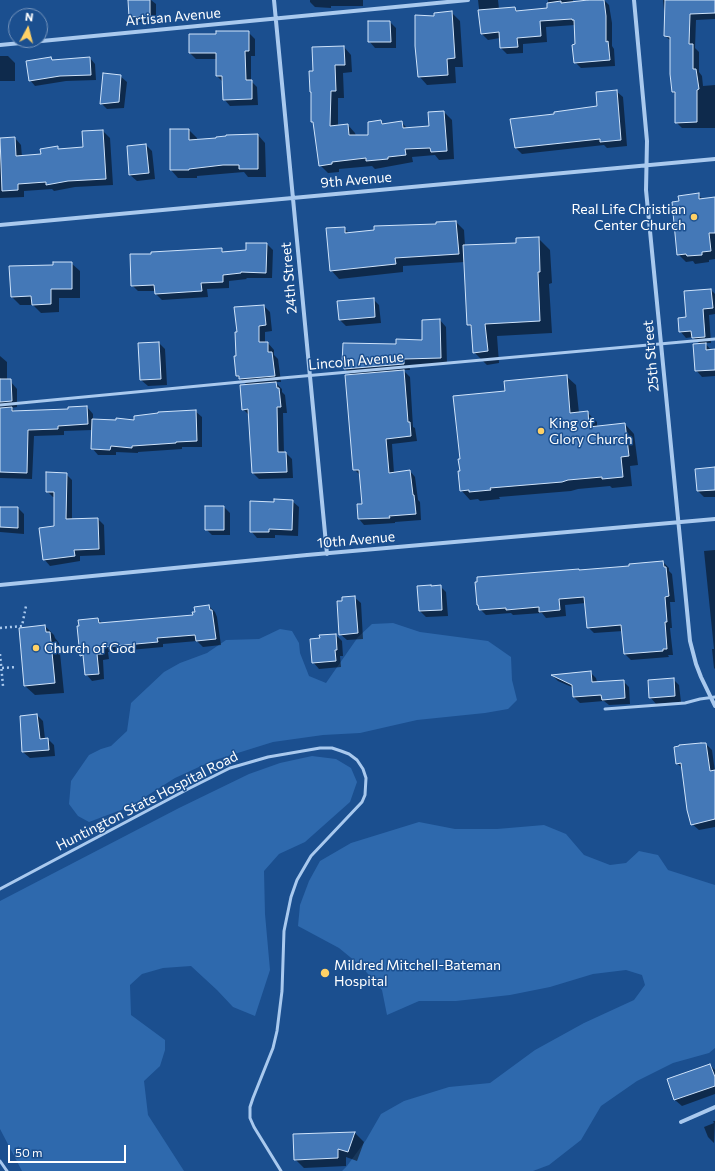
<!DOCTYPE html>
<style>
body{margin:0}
#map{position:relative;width:715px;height:1171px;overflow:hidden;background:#1b4f8f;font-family:Commissioner,sans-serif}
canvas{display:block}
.north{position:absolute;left:8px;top:8px;width:40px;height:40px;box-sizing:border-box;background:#1b4f8f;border:1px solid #7695bc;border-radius:50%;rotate:7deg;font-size:11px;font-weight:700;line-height:16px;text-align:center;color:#fff}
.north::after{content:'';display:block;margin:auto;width:14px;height:18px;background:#ffd166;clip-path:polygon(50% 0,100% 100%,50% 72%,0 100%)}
.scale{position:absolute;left:8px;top:1145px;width:118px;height:18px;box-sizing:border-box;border:2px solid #fff;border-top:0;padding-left:5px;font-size:12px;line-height:14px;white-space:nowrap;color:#fff;-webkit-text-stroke:3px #1b4f8f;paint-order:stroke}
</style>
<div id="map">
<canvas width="715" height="1171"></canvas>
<div class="north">N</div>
<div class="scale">50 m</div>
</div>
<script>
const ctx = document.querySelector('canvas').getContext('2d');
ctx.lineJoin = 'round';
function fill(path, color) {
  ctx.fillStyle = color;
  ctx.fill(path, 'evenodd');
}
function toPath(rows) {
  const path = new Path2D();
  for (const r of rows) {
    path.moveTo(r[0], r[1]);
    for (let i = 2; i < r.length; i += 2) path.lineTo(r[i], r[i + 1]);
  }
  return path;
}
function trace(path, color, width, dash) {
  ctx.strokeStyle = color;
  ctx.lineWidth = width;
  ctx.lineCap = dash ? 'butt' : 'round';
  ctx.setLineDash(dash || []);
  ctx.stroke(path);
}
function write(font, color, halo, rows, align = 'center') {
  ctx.font = font + ' Commissioner,sans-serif';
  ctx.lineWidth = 3;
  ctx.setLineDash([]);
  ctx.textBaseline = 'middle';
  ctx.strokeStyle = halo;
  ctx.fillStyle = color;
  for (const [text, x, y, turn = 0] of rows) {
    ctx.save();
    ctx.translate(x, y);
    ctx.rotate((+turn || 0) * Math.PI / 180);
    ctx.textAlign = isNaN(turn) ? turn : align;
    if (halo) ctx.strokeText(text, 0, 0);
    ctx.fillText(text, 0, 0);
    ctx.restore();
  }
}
const green = toPath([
 [393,623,420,632,488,641,511,657,512,680,517,700,508,709,485,713,417,720,360,733,323,735,273,742,212,761,175,778,129,807,89,822,78,816,69,804,71,781,89,755,101,749,111,746,127,731,131,703,164,672,180,663,207,653,226,640,259,639,280,629,292,631,299,643,300,653,309,676,326,683,358,637,372,624],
 [312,756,336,759,351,768,357,782,350,802,305,842,279,854,264,871,265,914,270,970,255,1016,233,1007,217,990,191,966,163,968,142,974,130,985,131,1015,165,1040,165,1050,160,1066,144,1081,148,1115,184,1171,22,1171,0,1129,0,901,179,808,249,774,280,763],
 [419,822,455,829,497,829,544,825,566,834,584,855,610,865,626,863,639,851,658,855,668,870,715,885,715,1048,709,1053,673,1063,637,1081,601,1106,581,1140,549,1165,533,1171,342,1171,347,1166,366,1140,381,1114,404,1101,449,1087,490,1083,535,1050,584,1023,634,1000,645,985,642,975,626,970,593,974,550,987,510,995,456,1001,419,1001,387,1015,382,990,361,966,339,948,298,926,300,905,309,881,320,861,351,843]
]);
const shadow = toPath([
 [129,0,151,0,156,4,156,21,136,22,130,16],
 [310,0,363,0,363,6,331,6,331,8,315,7,310,2],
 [478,0,498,0,499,9,515,8,518,11,548,9,548,0,573,0,573,3,604,0,609,5,612,23,612,46,614,49,615,66,581,68,575,62,575,25,546,27,547,42,523,44,523,53,507,54,501,48,500,38,488,40,482,34],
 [663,0,715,0,715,19,696,20,695,48,699,52,699,72,702,76,703,86,715,85,715,128,682,128,676,122,676,95,673,92,671,41,665,36,666,12,664,10],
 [451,12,460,21,463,67,455,67,456,83,427,85,419,76,435,17],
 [390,22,396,28,396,48,375,48,369,41],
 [248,32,255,39,255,56,251,56,251,81,257,87,258,105,230,106,224,99,223,82,217,76,217,59,196,59,190,53,217,35],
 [344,47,351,55,352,72,343,73,344,98,338,98,338,127,348,125,355,133,356,136,369,136,381,121,384,124,402,123,407,128,430,127,444,112,452,120,454,159,439,160,435,155,412,157,413,162,375,169,372,166,339,169,339,172,328,173,320,165,315,125,312,122,314,72],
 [0,56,8,56,15,63,15,81,0,81],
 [51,58,53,61,90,58,95,64,96,80,66,81,35,86,30,80],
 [120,76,127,82,124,108,107,109,101,103],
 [616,91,623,97,627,146,607,148,604,145,522,154,516,148,555,115,598,107],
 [189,130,197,138,197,141,258,135,265,143,266,177,248,177,244,172,232,173,197,176,197,178,178,178,171,170],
 [103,131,110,138,113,185,75,187,54,191,52,189,24,191,24,197,0,198,0,139,15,138,21,145,22,157,42,155,58,148,60,150,84,148],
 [146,145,152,151,155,179,137,181,130,175],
 [698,195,703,199,715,198,715,259,709,260,709,262,695,264,693,261,686,262,678,254,680,202],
 [456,222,464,230,465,246,517,244,538,238,550,250,552,283,549,284,552,333,497,336,499,363,487,365,474,352,472,328,468,324,465,262,403,266,403,272,339,279,331,270,344,228,350,234,437,225,437,223],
 [267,244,273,250,272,278,246,278,247,279,229,281,229,288,207,289,208,297,162,300,156,294,156,291,138,291,132,285,152,255,221,249,225,253,247,251],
 [71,263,80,271,80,298,59,298,59,312,41,313,33,305,20,305,12,297,54,266],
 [711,290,715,294,715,314,709,315,711,343,705,343,711,350,715,350,715,376,702,377,696,370,700,344,693,337,686,338,680,331,687,318],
 [373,299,379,305,381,323,346,326,340,320],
 [264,306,270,312,272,331,265,332,265,343,268,343,274,350,274,355,278,359,281,382,275,382,282,389,282,392,285,395,287,413,283,413,284,453,286,453,292,459,293,478,259,479,253,473,249,415,243,409,247,385,237,376,238,333],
 [440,320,446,327,447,364,409,365,410,370,403,370,410,377,413,427,415,428,417,441,392,444,394,473,410,471,415,477,418,500,420,502,421,520,395,522,395,523,364,525,359,519,358,505,363,505,360,475,354,469,352,376,345,369,345,364,343,363,397,345,423,341],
 [159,343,165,349,167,385,148,386,141,380],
 [0,356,7,362,7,383,11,382,17,389,17,407,11,408,16,412,69,410,87,407,93,414,93,420,135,421,195,411,202,417,202,447,182,447,182,449,138,452,138,453,116,452,116,455,98,455,92,448,92,430,64,431,64,435,34,436,32,479,0,478],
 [566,376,576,385,579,413,587,412,597,422,597,427,625,424,634,434,638,465,630,466,632,486,612,488,610,486,578,489,571,491,499,497,500,499,480,501,478,499,470,500,461,490,461,472,506,392],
 [715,468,715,497,704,497,698,491],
 [66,474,72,480,72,520,98,519,104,525,105,555,80,556,80,561,50,566,44,559,55,527,55,497,53,497,47,491],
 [292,501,299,507,298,536,275,535,275,538,257,538,251,531,275,503],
 [224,507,230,513,230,535,212,535,206,529],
 [0,508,18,508,24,514,24,534,0,532],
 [715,550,715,669,714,668,712,649,714,649,704,551],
 [663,562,669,568,669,571,672,574,675,602,670,602,672,628,670,628,673,655,668,655,669,657,631,660,625,654,623,631,594,633,588,627,586,603,565,605,566,616,546,618,542,613,513,615,511,613,486,615,480,609,580,571,630,567],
 [440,586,446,592,448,616,426,617,420,611,418,587],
 [354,597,361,603,363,639,347,640,340,634,343,602],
 [209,606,215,612,217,617,221,645,203,647,197,641,163,644,163,647,108,652,109,659,103,660,104,679,92,681,86,674,85,659,81,655,98,619,103,624,194,616],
 [45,626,54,635,55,638,59,643,64,693,35,695,25,686],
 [336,635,342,641,343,656,340,656,341,667,319,669,313,662],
 [590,672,596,678,597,682,623,681,629,687,630,704,609,705,604,701,580,703,574,697,574,688,558,681,553,676],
 [673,679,679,685,681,702,656,704,650,697],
 [37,715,43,721,45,739,48,739,54,745,55,756,30,758,23,752,21,716],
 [706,744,712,750,715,772,715,827,699,830,692,824,683,769,677,763],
 [710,1065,715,1070,715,1094,682,1106,675,1100,668,1080],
 [713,1121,715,1121,714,1143,708,1137,704,1127,714,1123],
 [355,1133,364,1142,357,1161,346,1157,346,1166,304,1168,295,1159,294,1135]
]);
const building = toPath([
 [128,0,150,0,150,16,129,17,128,0],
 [588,0,604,0,606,16,606,42,608,41,610,60,574,63,572,45,575,44,574,20,572,20,572,19,540,21,541,36,517,38,518,47,500,48,499,32,481,34,478,10,515,7,516,11,547,8,547,3,561,1,561,3,588,0],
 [665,0,715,0,715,13,690,14,689,44,693,44,693,69,696,69,699,89,697,90,697,122,675,123,675,92,672,92,670,74,670,37,664,36,665,0],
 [452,11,455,58,447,59,448,75,418,77,415,46,415,15,434,16,434,13,452,11],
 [368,21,390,21,391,42,368,42,368,21],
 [216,31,249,31,249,51,245,51,246,80,252,80,252,99,223,100,222,76,216,76,216,53,189,53,189,34,216,34,216,31],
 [344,46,345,65,335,65,336,91,331,91,330,126,348,124,349,135,368,135,368,122,381,120,382,124,402,121,403,128,429,126,428,112,444,111,447,151,431,152,430,148,405,149,406,155,388,157,388,159,366,161,366,158,332,162,332,164,319,166,313,122,311,122,311,92,310,92,309,71,313,71,312,47,344,46],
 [51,57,52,60,90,57,91,75,60,76,29,81,26,61,51,57],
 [103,73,121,75,119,102,100,104,103,73],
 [617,90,621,140,600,142,600,139,515,148,510,119,554,114,554,112,597,106,596,92,617,90],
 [170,129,189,129,189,140,216,138,216,137,226,136,226,135,258,134,258,169,239,169,239,165,223,165,189,169,189,170,170,170,170,129],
 [103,130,106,179,68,181,46,185,46,182,18,184,18,190,2,191,0,138,15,137,16,156,41,154,40,149,58,146,58,149,83,147,82,131,103,130],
 [146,144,149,173,129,175,127,146,146,144],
 [699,193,699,199,715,197,715,233,709,233,711,251,702,252,702,255,687,256,686,254,677,255,672,202,679,201,678,196,699,193],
 [456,221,459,254,395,258,396,264,330,271,326,228,345,227,345,233,374,230,374,226,436,224,436,222,456,221],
 [539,237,540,272,538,272,540,321,485,324,488,351,473,353,471,325,467,325,463,245,516,243,516,238,539,237],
 [246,243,267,243,266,273,241,272,241,273,223,275,223,282,201,283,202,291,155,294,154,285,131,286,130,254,151,254,151,252,222,248,222,252,246,250,246,243],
 [53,262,72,262,72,289,51,289,51,304,32,305,31,296,11,297,9,266,53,265,53,262],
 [711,289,713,308,703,309,705,337,692,338,691,331,679,332,678,318,686,317,684,291,711,289],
 [374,298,375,317,339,320,337,301,374,298],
 [264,305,266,325,259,326,259,342,268,342,268,352,272,352,275,376,239,379,239,376,236,376,234,356,236,356,235,332,237,332,234,307,264,305],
 [440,319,441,358,404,359,404,364,344,369,344,363,342,363,343,343,396,344,396,339,422,340,422,320,440,319],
 [159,342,161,379,140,380,138,343,159,342],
 [706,343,706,350,715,349,715,370,695,371,693,344,706,343],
 [404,370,408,422,410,422,411,436,386,439,389,473,410,470,413,495,414,495,416,514,389,516,390,518,358,519,357,504,362,504,359,470,353,470,345,375,404,370],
 [567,375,570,413,588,411,589,427,625,423,629,456,621,457,623,477,602,479,602,477,568,480,562,482,490,488,491,490,469,492,469,490,460,491,458,471,460,471,458,459,460,459,453,396,505,391,504,381,567,375],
 [0,379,11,379,12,401,0,402,0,379],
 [276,382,277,388,279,388,281,407,277,407,278,452,286,452,287,472,252,473,248,409,242,410,240,385,276,382],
 [87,406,88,424,58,426,58,429,28,430,27,473,0,472,0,408,12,407,12,411,68,409,68,407,87,406],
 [196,410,197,441,176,442,176,443,132,446,132,448,111,446,110,450,91,449,92,419,116,420,116,418,134,420,134,416,158,413,158,412,196,410],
 [715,467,715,490,697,491,695,469,715,467],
 [46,472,67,473,66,519,98,518,99,549,74,550,75,556,43,560,39,528,54,526,54,492,46,492,46,472],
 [274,499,293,500,292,530,269,529,269,532,250,532,250,501,274,502,274,499],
 [205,506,224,506,224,530,205,530,205,506],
 [0,507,18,507,18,528,0,527,0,507],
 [663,561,664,567,666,567,669,596,665,597,667,622,665,622,667,649,663,649,663,651,624,654,621,625,587,628,584,597,559,599,560,610,539,612,539,607,506,610,506,608,479,610,478,605,477,605,475,582,477,582,477,577,579,569,579,570,629,566,629,564,663,561],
 [431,585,431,586,441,585,442,610,419,611,417,586,431,585],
 [355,596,358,633,339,635,337,601,342,601,342,597,355,596],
 [209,605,210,610,212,610,216,639,196,641,195,635,157,638,158,642,103,647,103,654,97,654,99,674,85,675,83,655,80,656,77,626,79,626,78,620,98,618,99,623,193,615,192,612,195,612,194,607,209,605],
 [45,625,46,632,50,632,55,683,24,686,19,628,45,625],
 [336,634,337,650,335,650,336,661,312,663,310,639,320,638,319,635,336,634],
 [591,671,592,682,624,680,625,698,602,700,601,695,573,697,572,685,551,675,591,671],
 [674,678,675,696,649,698,648,680,674,678],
 [37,714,40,739,48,738,49,750,22,752,20,716,37,714],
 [701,743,706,743,710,771,715,770,715,819,691,825,687,810,681,763,676,764,674,747,679,746,679,745,701,743],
 [710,1064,715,1077,715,1086,674,1100,667,1079,710,1064],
 [355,1132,348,1152,338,1149,338,1158,294,1160,293,1134,355,1132]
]);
const path = toPath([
 [0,628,22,626,26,606],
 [0,654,3,686],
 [2,668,16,667]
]);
const service = toPath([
 [0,405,282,378,715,339],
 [605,709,685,703,700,699,715,697],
 [0,889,188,789,230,768,268,757,320,748,332,748,341,751,349,754,357,760,363,769,366,778,365,795,362,802,311,856,297,880,291,897,284,931,282,991,277,1031,273,1048,253,1098,250,1107,250,1118,254,1127,281,1171],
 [0,1161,7,1171]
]);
const minor = toPath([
 [274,0,327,554],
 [634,0,647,141,646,190,690,641,696,664,701,677,715,706],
 [0,45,468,0],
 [0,225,715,159],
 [0,585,307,555,715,519],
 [681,1122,715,1107]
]);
const markers = [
 [694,217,4,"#ffd166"],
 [541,431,4,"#ffd166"],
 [36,648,4,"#ffd166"],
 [325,973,5,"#ffd166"]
];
const streetNames = [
 ["Artisan Avenue",173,17,-5],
 ["9th Avenue",356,180,-5],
 ["24th Street",289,278,-95],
 ["25th Street",651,356,-95],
 ["Lincoln Avenue",356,361,-5],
 ["10th Avenue",356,540,-5],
 ["Huntington State Hospital Road",147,801,-27]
];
const poiNames = [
 ["Real Life Christian",686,209,"right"],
 ["Center Church",686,225,"right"],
 ["King of",549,423],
 ["Glory Church",549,439],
 ["Church of God",44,648],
 ["Mildred Mitchell-Bateman",334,965],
 ["Hospital",334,981]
];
fill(green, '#2e69ad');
fill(shadow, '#0007');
fill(building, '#4478b7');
trace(building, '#cfe3fa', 1);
trace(path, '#a9c9ee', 2.5, [2, 3]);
trace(service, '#a9c9ee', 3);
trace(minor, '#a9c9ee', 4);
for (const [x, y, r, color] of markers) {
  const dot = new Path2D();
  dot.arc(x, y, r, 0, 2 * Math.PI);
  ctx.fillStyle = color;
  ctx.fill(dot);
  trace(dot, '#1b4f8f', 1.5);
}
write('14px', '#fff', '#1b4f8f', streetNames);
write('14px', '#fff', '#1b4f8f', poiNames, 'left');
</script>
